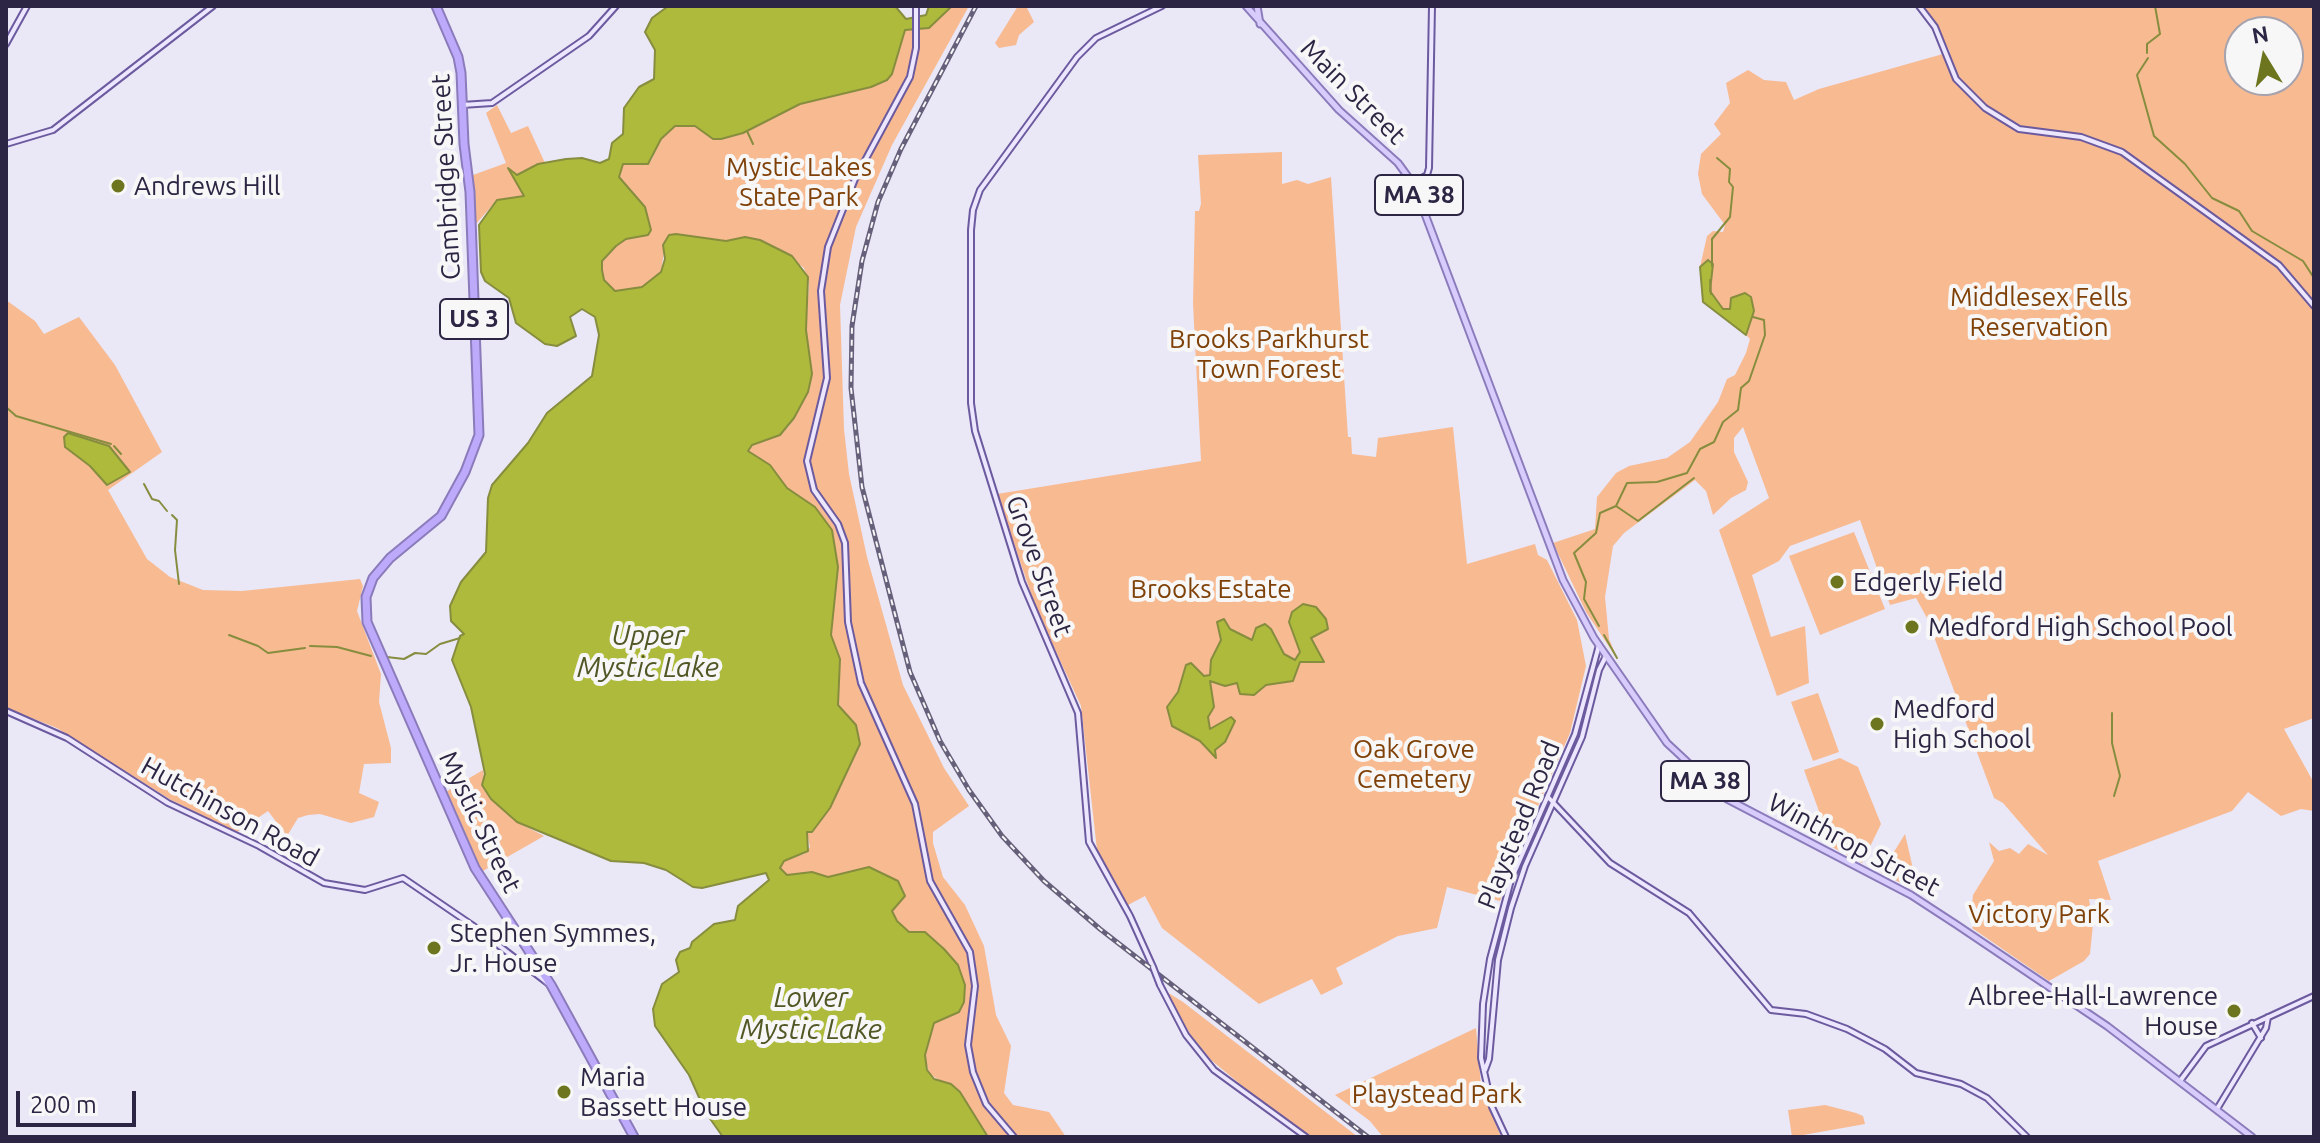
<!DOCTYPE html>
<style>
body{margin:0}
#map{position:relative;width:2320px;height:1143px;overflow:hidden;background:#eae7f7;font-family:Ubuntu,sans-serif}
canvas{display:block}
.frame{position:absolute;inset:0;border:8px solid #2c2543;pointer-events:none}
.north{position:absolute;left:2224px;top:16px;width:80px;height:80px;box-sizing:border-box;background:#f7f7f7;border:2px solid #a6a3af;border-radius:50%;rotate:350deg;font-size:22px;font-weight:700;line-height:32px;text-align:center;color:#2c2543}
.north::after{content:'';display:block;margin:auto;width:28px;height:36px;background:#6d751f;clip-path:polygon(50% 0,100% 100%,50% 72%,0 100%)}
.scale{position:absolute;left:16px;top:1091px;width:120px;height:36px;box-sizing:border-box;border:4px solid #2c2543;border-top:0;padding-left:10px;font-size:24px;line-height:28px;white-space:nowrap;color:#2c2543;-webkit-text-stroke:6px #f7f7f7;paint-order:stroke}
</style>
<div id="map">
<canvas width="2320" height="1143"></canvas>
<div class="frame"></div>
<div class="north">N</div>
<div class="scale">200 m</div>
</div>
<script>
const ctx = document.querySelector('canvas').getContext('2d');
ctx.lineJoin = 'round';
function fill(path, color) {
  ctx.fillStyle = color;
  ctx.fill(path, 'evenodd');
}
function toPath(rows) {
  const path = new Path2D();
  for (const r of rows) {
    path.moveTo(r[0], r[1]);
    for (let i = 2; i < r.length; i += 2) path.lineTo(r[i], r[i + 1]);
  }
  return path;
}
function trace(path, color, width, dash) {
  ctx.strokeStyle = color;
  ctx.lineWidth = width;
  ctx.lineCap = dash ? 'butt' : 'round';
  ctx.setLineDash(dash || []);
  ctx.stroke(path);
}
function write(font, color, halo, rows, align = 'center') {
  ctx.font = font + ' Ubuntu,sans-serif';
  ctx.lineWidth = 8;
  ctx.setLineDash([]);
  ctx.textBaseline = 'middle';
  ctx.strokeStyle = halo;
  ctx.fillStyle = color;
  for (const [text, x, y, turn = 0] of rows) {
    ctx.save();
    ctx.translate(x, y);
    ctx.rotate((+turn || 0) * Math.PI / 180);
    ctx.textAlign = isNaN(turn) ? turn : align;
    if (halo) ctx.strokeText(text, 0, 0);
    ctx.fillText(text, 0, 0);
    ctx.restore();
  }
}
const green = toPath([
 [952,6,969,6,892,145,856,227,840,305,844,429,849,474,867,557,903,685,944,768,969,806,933,832,933,843,943,877,965,905,984,946,996,1015,1011,1046,1004,1093,1013,1105,1049,1112,1066,1137,988,1137,960,1092,929,1074,925,1055,934,1023,959,1012,964,1002,965,985,958,965,944,949,925,932,909,932,897,922,892,911,904,892,898,881,868,868,828,877,812,872,787,875,780,868,784,861,804,854,810,847,807,833,830,808,860,744,854,724,838,705,840,659,831,635,838,567,832,530,815,507,787,488,748,451,752,445,780,435,789,426,811,383,806,330,809,283,804,268,782,251,749,237,726,241,676,234,665,243,661,272,642,287,628,292,615,291,604,280,602,270,602,261,616,246,626,239,648,235,651,229,645,207,619,177,619,167,626,161,642,165,651,161,661,139,675,126,695,126,713,139,721,139,744,133,800,104,871,87,887,80,892,74,905,30,929,28],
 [1018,6,1026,6,1034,22,1019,35,1016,45,999,48,995,43],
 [1924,6,2314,6,2314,718,2284,729,2314,783,2314,811,2301,809,2281,816,2248,792,2232,811,2098,861,2111,900,2089,899,2093,924,2090,954,2084,961,2049,981,1972,928,1982,913,1972,905,1973,895,1994,861,1989,842,1999,851,2010,848,2019,854,2028,844,2048,855,2003,803,1994,798,1927,618,1916,598,1890,605,1860,520,1790,546,1779,561,1752,575,1771,637,1805,626,1809,683,1777,696,1719,530,1769,498,1743,427,1734,438,1734,452,1748,482,1746,490,1731,498,1713,515,1706,491,1695,480,1624,533,1613,546,1605,597,1609,639,1618,660,1586,612,1553,543,1595,529,1597,497,1616,473,1629,466,1667,458,1690,442,1718,402,1727,379,1735,375,1746,353,1750,339,1746,335,1743,294,1731,298,1730,310,1723,309,1710,291,1712,261,1708,260,1700,267,1707,236,1713,231,1723,232,1725,225,1702,194,1698,174,1701,154,1721,134,1714,124,1730,103,1726,83,1748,70,1764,80,1786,82,1794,100,1819,89,1950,52],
 [2240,32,2288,32,2288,80,2240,80],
 [497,105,511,133,528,126,545,163,517,175,512,170,524,196,497,200,475,225,473,175,506,163,486,113],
 [1282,152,1282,184,1297,180,1308,184,1331,177,1348,437,1351,437,1352,454,1376,457,1378,438,1453,427,1467,564,1535,544,1538,555,1547,560,1577,620,1586,666,1570,733,1519,849,1500,901,1447,887,1437,928,1398,936,1336,968,1343,984,1321,995,1312,979,1259,1004,1162,928,1145,896,1128,905,1097,850,1081,706,1036,608,997,494,1201,461,1193,303,1195,211,1199,211,1201,204,1198,155],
 [6,300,35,321,44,334,79,317,115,365,162,452,108,490,147,559,170,577,203,590,242,591,360,579,363,586,357,611,381,674,379,702,391,748,391,763,364,764,359,793,379,802,374,817,351,823,320,814,308,815,298,818,287,836,268,811,237,832,171,800,57,728,6,708],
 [1854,532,1885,609,1820,635,1789,556],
 [1818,693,1839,752,1813,761,1791,702],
 [1840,758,1858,767,1881,824,1862,863,1832,847,1804,770],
 [483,770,486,793,517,822,544,836,481,872,444,793],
 [1905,834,1914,873,1911,888,1881,873],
 [1167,992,1183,1002,1358,1137,1312,1137,1257,1098,1211,1060,1190,1034],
 [1476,1028,1481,1086,1501,1137,1383,1137,1370,1121,1335,1095],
 [1825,1105,1856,1113,1863,1116,1865,1124,1792,1137,1788,1110]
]);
const water = toPath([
 [895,6,906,19,926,15,929,6,952,6,929,28,905,30,892,74,887,80,871,87,800,104,743,133,721,139,713,139,695,126,675,126,661,139,648,164,623,164,619,177,645,207,651,230,648,235,626,239,616,246,602,261,602,270,604,280,615,291,642,287,661,272,665,259,663,245,669,235,676,234,726,241,745,237,760,240,792,256,808,277,806,330,812,374,808,392,794,418,780,435,752,445,748,451,770,465,787,488,815,507,832,530,838,567,831,635,840,659,838,705,856,725,860,744,830,808,812,832,807,832,808,851,784,861,780,868,787,875,812,872,828,877,869,867,898,881,905,896,892,911,897,921,909,932,925,932,944,949,958,965,965,985,964,1002,959,1012,934,1023,925,1055,927,1070,934,1079,951,1084,960,1092,988,1137,723,1137,706,1113,689,1075,655,1026,653,1009,662,984,679,972,676,960,680,952,690,948,692,942,714,924,735,920,738,906,769,880,766,873,702,888,693,887,666,870,644,863,611,861,517,822,491,799,482,785,485,774,471,707,452,660,460,636,464,634,451,621,450,606,461,582,486,552,488,498,492,485,528,443,547,413,592,376,599,335,595,317,582,309,570,317,576,336,557,346,545,344,516,323,509,298,485,281,481,272,479,225,497,200,524,196,508,168,517,175,538,164,566,159,582,158,600,163,609,159,612,143,623,134,624,108,639,87,654,79,655,50,645,32,652,18,667,7,895,6],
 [1708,260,1713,264,1710,291,1723,309,1730,309,1731,298,1745,293,1751,297,1754,311,1746,335,1703,302,1700,267,1708,260],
 [68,433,109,446,130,472,107,485,90,466,65,447,64,437,68,433],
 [1303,604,1316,607,1326,619,1328,629,1311,638,1324,662,1300,662,1293,681,1266,685,1254,695,1240,694,1237,683,1225,686,1210,681,1214,707,1208,717,1210,729,1231,717,1235,721,1225,742,1215,750,1216,758,1200,741,1172,726,1167,707,1178,692,1186,665,1191,663,1204,676,1210,675,1211,660,1221,640,1217,622,1224,619,1230,629,1252,640,1256,628,1265,624,1271,629,1284,654,1295,660,1300,652,1289,622,1292,612,1303,604]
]);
const stream = toPath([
 [2147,53,2147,44,2160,34,2155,6],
 [2148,58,2137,75,2154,136,2185,164,2212,198,2239,211,2252,231,2303,261,2314,278],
 [747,131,753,144],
 [1712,266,1712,239,1730,217,1733,187,1729,182,1730,169,1717,158],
 [1710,280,1711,294],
 [6,407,16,416,111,444],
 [114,446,121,454],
 [144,484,152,499,159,501,167,511],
 [1616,506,1638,521,1694,478],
 [172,515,177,520,175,550,179,584],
 [1599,626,1584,599,1586,582,1574,553,1596,533,1600,513,1616,506,1627,483,1657,482,1687,473,1700,449,1714,442,1723,422,1738,410,1741,388,1749,381,1765,335,1764,320,1753,317],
 [229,635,258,646,268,653,305,648],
 [1604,635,1617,658],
 [310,646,337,647,371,656],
 [387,657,404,659,415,653,426,654,440,644,460,638],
 [2112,713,2112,743,2120,776,2114,796]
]);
const secondary = toPath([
 [916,6,916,48,910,77,855,179,828,247,821,291,827,378,807,461,814,490,838,524,845,543,848,622,861,683,915,804,930,881,970,952,975,986,968,1045,973,1072,986,1104,1014,1137],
 [1919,6,1935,27,1956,79,1985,108,2019,129,2081,137,2122,152,2279,265,2314,306],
 [6,44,27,6],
 [462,105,492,103,589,36,616,6],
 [6,144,53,130,213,6],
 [1413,183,1427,175,1429,168,1432,6],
 [6,711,67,738,168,803,259,846,324,883,365,890,403,878,472,925,549,984],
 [1548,797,1610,863,1689,913,1771,1010,1806,1014,1847,1029,1885,1049,1916,1073,1961,1084,1987,1098,2027,1137],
 [1153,967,1130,916,1089,842,1078,713,1022,582,975,431,971,403,971,230,973,210,980,190,1077,57,1096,38,1162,6],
 [1160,985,1186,1035,1214,1070,1306,1137],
 [2252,1023,2261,1038],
 [1485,1070,1489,1059,1498,960,1511,908,1525,866,1582,737,1599,670,1606,656],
 [2180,1081,2206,1046,2314,996],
 [2217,1109,2266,1028,2268,1017],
 [1506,1137,1492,1107,1481,1058,1483,1004,1490,959,1511,880,1575,734,1599,645]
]);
const primary = toPath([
 [1246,6,1339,110,1398,163,1414,185,1563,580,1594,638,1667,743,1727,799,1911,895,1957,925,2107,1026,2252,1137],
 [1257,6,1260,24]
]);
const highway = toPath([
 [436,6,458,57,461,73,464,144,470,192,479,435,465,472,441,516,390,558,373,578,366,597,367,622,475,868,551,985,634,1137]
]);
const rail = toPath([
 [976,6,901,149,878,202,862,261,852,326,851,388,862,487,910,672,940,741,969,790,1002,836,1044,881,1100,929,1368,1137]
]);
const secondaryBridge = toPath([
 [1153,967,1160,985]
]);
const markers = [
 [118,186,8,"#6d751f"],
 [1837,582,8,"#6d751f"],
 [1912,627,8,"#6d751f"],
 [1877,724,8,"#6d751f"],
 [434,948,8,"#6d751f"],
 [2234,1011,8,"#6d751f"],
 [564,1092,8,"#6d751f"]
];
const shields = [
 [1419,195,88],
 [474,319,68],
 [1705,781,88]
];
const shieldNames = [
 ["MA 38",1419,195],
 ["US 3",474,319],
 ["MA 38",1705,781]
];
const streetNames = [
 ["Main Street",1353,92,45],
 ["Cambridge Street",446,177,-93],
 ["Grove Street",1039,566,70],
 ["Hutchinson Road",230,812,29],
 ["Mystic Street",480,822,64],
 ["Playstead Road",1519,825,-68],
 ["Winthrop Street",1854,845,28]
];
const parkNames = [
 ["Mystic Lakes",799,167],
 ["State Park",799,197],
 ["Middlesex Fells",2039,297],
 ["Reservation",2039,327],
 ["Brooks Parkhurst",1269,339],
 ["Town Forest",1269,369],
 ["Brooks Estate",1211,589],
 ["Oak Grove",1414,749],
 ["Cemetery",1414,779],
 ["Victory Park",2039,914],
 ["Playstead Park",1437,1094]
];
const poiNames = [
 ["Andrews Hill",134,186],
 ["Edgerly Field",1853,582],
 ["Medford High School Pool",1928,627],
 ["Medford",1893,709],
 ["High School",1893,739],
 ["Stephen Symmes,",450,933],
 ["Jr. House",450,963],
 ["Albree-Hall-Lawrence",2218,996,"right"],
 ["House",2218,1026,"right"],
 ["Maria",580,1077],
 ["Bassett House",580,1107]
];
const waterNames = [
 ["Upper",648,636],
 ["Mystic Lake",648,668],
 ["Lower",811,998],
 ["Mystic Lake",811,1030]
];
fill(green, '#f8ba91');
fill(water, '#aeba3c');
trace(water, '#878d3e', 2);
trace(stream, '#878d3e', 2);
trace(secondary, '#6c5a9f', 8);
trace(primary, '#8b7bbb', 9);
trace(highway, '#8b7bbb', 11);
trace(secondary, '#ece6fe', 4);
trace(primary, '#d8ccfd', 5);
trace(highway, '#beaafb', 7);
trace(rail, '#66607a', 5);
trace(rail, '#f7f7f7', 2, [6]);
trace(secondaryBridge, '#6c5a9f', 8, []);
trace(secondaryBridge, '#ece6fe', 4);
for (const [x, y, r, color] of markers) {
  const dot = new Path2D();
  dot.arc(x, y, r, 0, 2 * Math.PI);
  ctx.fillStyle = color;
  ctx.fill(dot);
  trace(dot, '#f7f7f7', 3);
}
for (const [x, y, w] of shields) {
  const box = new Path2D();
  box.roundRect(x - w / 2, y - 20, w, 40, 6);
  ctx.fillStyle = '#f7f7f7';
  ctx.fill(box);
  trace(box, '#2c2543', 2);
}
write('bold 24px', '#2c2543', null, shieldNames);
write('26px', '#2c2543', '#f7f7f7', streetNames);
write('26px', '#7f4108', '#f7f7f7', parkNames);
write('26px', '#2c2543', '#f7f7f7', poiNames, 'left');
write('italic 28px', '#525726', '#f7f7f7', waterNames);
</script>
